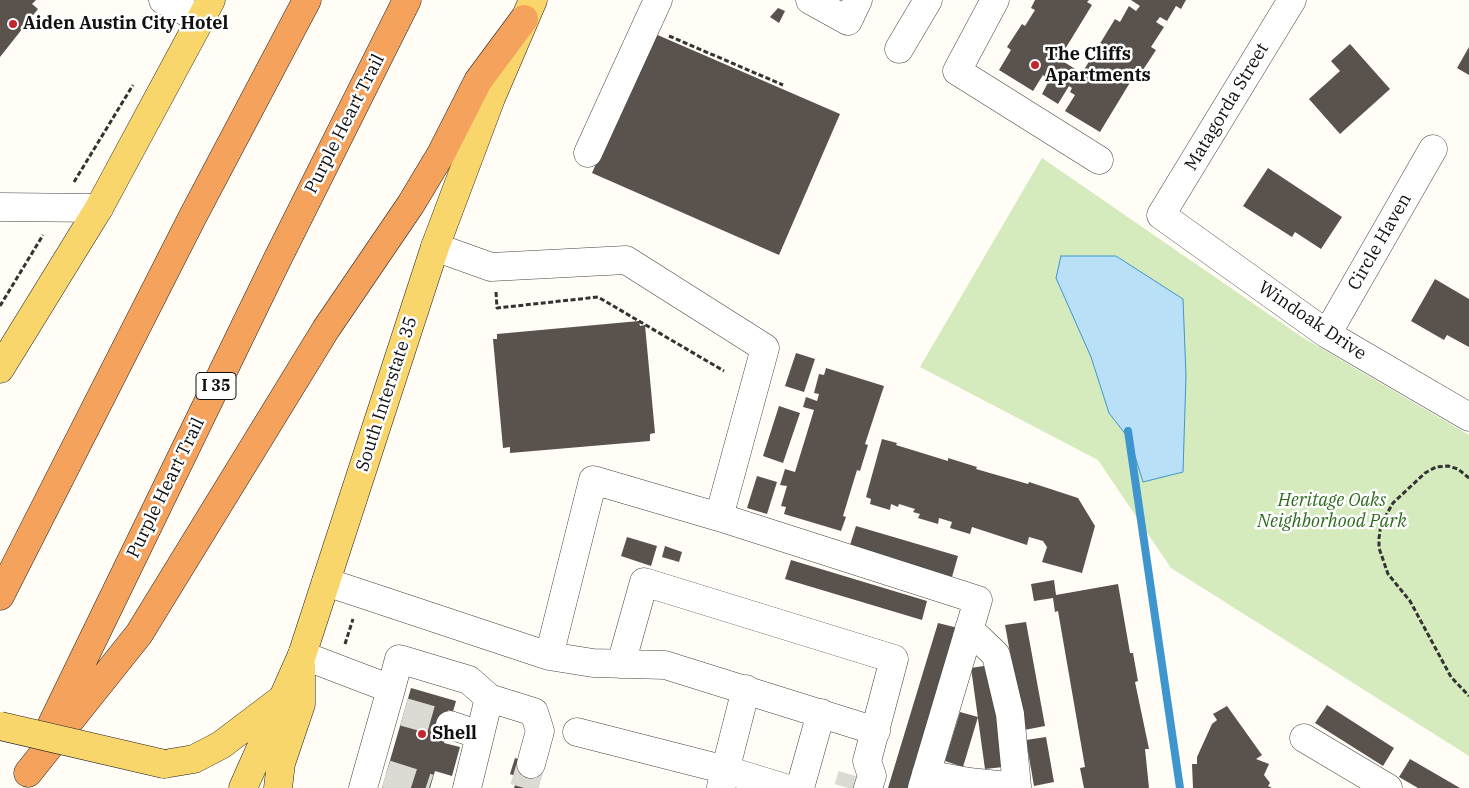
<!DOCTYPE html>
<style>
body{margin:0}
canvas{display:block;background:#fffdf5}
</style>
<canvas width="1469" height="788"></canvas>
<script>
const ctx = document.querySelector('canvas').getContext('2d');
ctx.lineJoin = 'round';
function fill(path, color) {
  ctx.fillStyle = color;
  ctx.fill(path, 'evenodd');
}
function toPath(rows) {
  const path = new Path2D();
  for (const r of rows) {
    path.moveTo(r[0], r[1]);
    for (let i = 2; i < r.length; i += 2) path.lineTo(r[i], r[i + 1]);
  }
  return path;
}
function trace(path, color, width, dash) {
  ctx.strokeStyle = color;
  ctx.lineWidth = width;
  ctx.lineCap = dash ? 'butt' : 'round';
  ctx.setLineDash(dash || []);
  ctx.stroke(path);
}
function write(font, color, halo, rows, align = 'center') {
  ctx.font = font + ' "IBM Plex Serif",serif';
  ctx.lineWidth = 5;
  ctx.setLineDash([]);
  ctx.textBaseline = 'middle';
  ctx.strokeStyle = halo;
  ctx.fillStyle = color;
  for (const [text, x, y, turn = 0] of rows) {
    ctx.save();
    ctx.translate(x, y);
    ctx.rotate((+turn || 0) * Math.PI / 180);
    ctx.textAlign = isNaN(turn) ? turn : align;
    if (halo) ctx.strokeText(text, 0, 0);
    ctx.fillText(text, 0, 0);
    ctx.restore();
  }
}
const green = toPath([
 [1042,158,1302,337,1469,435,1469,756,1171,568,1098,460,920,367]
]);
const water = toPath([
 [1061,256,1116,256,1183,299,1186,376,1183,472,1143,482,1130,440,1109,413,1091,357,1056,278,1061,256]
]);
const stream = toPath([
 [1128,431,1180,788]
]);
const building = toPath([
 [0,0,36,0,32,4,38,9,0,57],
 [1035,0,1089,0,1087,2,1092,5,1059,59,1082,73,1115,19,1120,22,1129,6,1136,11,1140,6,1131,0,1186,0,1181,9,1176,6,1167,21,1160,17,1156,22,1164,27,1151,47,1156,50,1141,73,1137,71,1100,132,1065,111,1075,95,1070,92,1072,88,1069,86,1058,104,1042,94,1052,75,1048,79,1043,75,1033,91,999,70,1011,50,1007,47,1022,24,1025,26,1035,10,1031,8],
 [778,8,785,11,779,23,770,17],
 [653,33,840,114,779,255,592,173],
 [1350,44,1390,89,1340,134,1309,99,1340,71,1331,61],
 [1469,47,1469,75,1457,68],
 [1268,168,1342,217,1321,249,1295,232,1292,237,1243,206],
 [1435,279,1469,299,1469,347,1447,335,1444,340,1411,321],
 [639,321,640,326,645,325,655,433,650,434,650,441,510,453,510,447,503,448,493,339,497,339,497,334],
 [796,353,815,359,804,392,785,386],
 [826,368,884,386,865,444,868,445,860,471,857,470,843,516,846,517,841,531,784,514,786,507,781,506,787,486,780,485,785,469,795,472,814,410,803,407,806,397,817,401,819,394,814,393,819,374,824,375],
 [779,406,800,413,783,463,763,456],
 [882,439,897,443,896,445,948,461,948,458,977,467,976,469,1028,484,1029,482,1078,498,1095,526,1082,573,1042,562,1047,547,1043,541,1029,537,1027,545,972,527,970,534,950,528,952,522,939,518,938,524,918,518,920,514,913,512,915,509,899,504,898,507,891,504,890,510,870,504,871,499,866,497],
 [757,476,777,482,767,514,747,508],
 [856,526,958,556,952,577,850,545],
 [627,537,657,546,651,566,621,556],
 [665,546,682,552,679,562,662,557],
 [791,560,927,601,922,620,785,579],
 [1054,580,1056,595,1118,584,1130,653,1133,653,1138,681,1135,682,1149,749,1145,749,1149,788,1084,788,1080,768,1085,767,1058,611,1055,612,1053,598,1034,601,1031,584],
 [1026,622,1045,726,1024,730,1005,625],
 [938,623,958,628,910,788,888,788],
 [990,665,1003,767,985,769,971,668],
 [411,688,456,701,444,743,460,747,452,776,435,771,430,788,382,788],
 [1327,705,1394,748,1383,766,1315,723],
 [1227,706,1262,755,1256,759,1269,764,1264,775,1270,783,1268,786,1272,788,1193,788,1192,764,1197,764,1197,757,1212,724,1217,720,1213,714],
 [960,712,978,717,963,767,945,761],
 [1046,737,1054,782,1034,786,1026,740],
 [515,758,544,768,538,788,514,788,518,777,510,774],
 [1410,759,1460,788,1418,788,1399,777]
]);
const minorTunnel = toPath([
 [404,712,450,725],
 [386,774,429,788],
 [524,788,531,764],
 [848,788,852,775]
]);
const path = toPath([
 [669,36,783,85],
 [74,182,133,85],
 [496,292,497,308,598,297,724,371],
 [0,306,43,235],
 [1469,478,1458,469,1448,466,1436,467,1425,473,1393,503,1381,524,1379,538,1379,548,1388,574,1410,601,1451,677,1469,696],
 [345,644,353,619]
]);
const minor = toPath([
 [163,0,200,19],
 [810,0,848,21,858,0],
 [995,0,957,71,1099,160],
 [1292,0,1161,215,1327,334,1469,417],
 [899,49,928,0],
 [588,153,658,0],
 [0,207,99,208],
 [1327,334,1433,149],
 [719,517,978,600,922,788],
 [326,582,549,656,593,480,719,517,765,348,626,260,491,267,435,247],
 [302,655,391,689,399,659,469,680,489,698],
 [549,656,593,663,665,665,876,731],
 [621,664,644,582,894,659,867,761,872,776,868,788],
 [450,725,480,735],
 [577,732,726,770,785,788],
 [1304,738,1388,788],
 [926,774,969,782,1017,787,1010,714,996,655,969,629],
 [721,787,746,689],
 [363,788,391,689],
 [467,788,489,698,534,712,540,731,531,764],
 [800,788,821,713]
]);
const major = toPath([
 [0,369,99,208,211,0],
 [164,764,194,759,221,745,279,701],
 [243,788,302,655,435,247,491,98,533,0],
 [278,788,281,763,301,704,301,666]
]);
const highway = toPath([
 [0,596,193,216,307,0],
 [50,728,277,260,407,0],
 [28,773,139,634,326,329,411,204,441,154,478,81,524,19]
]);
const majorBridge = toPath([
 [0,726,164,764]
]);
const markers = [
 [13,24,5,"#c4262e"],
 [1035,65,5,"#c4262e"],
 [422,734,5,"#c4262e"]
];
const shields = [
 [216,386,40]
];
const shieldNames = [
 ["I 35",216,386]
];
const poiNames = [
 ["Aiden Austin City Hotel",23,24],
 ["The Cliffs",1045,55],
 ["Apartments",1045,76],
 ["Shell",432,734]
];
const streetNames = [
 ["Matagorda Street",1227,107,-59],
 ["Purple Heart Trail",345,124,-63],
 ["Circle Haven",1380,242,-60],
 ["Windoak Drive",1312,321,34],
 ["South Interstate 35",387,394,-72],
 ["Purple Heart Trail",166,488,-64]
];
const parkNames = [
 ["Heritage Oaks",1332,501],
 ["Neighborhood Park",1332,522]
];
fill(green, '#d5ebbd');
fill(water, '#b9e0f7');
trace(water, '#3f96cf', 1);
trace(stream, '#3f96cf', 8);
fill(building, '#5a524d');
trace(minorTunnel, '#dbdad3', 28, [28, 14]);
trace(minor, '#444', 29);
trace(major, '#222', 29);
trace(highway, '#222', 29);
trace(path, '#333', 3, [5, 2.5]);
trace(minor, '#fff', 28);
trace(major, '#f9d66b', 28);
trace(highway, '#f5a25d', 28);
trace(majorBridge, '#222', 29, []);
trace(majorBridge, '#f9d66b', 28);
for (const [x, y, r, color] of markers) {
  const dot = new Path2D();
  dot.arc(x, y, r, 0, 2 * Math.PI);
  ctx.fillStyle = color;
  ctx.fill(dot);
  trace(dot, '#fff', 2);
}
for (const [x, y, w] of shields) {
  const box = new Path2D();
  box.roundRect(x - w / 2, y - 13.5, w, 27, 4);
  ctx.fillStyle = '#fff';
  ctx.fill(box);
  trace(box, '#111', 1);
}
write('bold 16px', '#111', null, shieldNames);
write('bold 18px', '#111', '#fff', poiNames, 'left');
write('18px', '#111', '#fff', streetNames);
write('italic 18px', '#2f6b1f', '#fff', parkNames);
</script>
